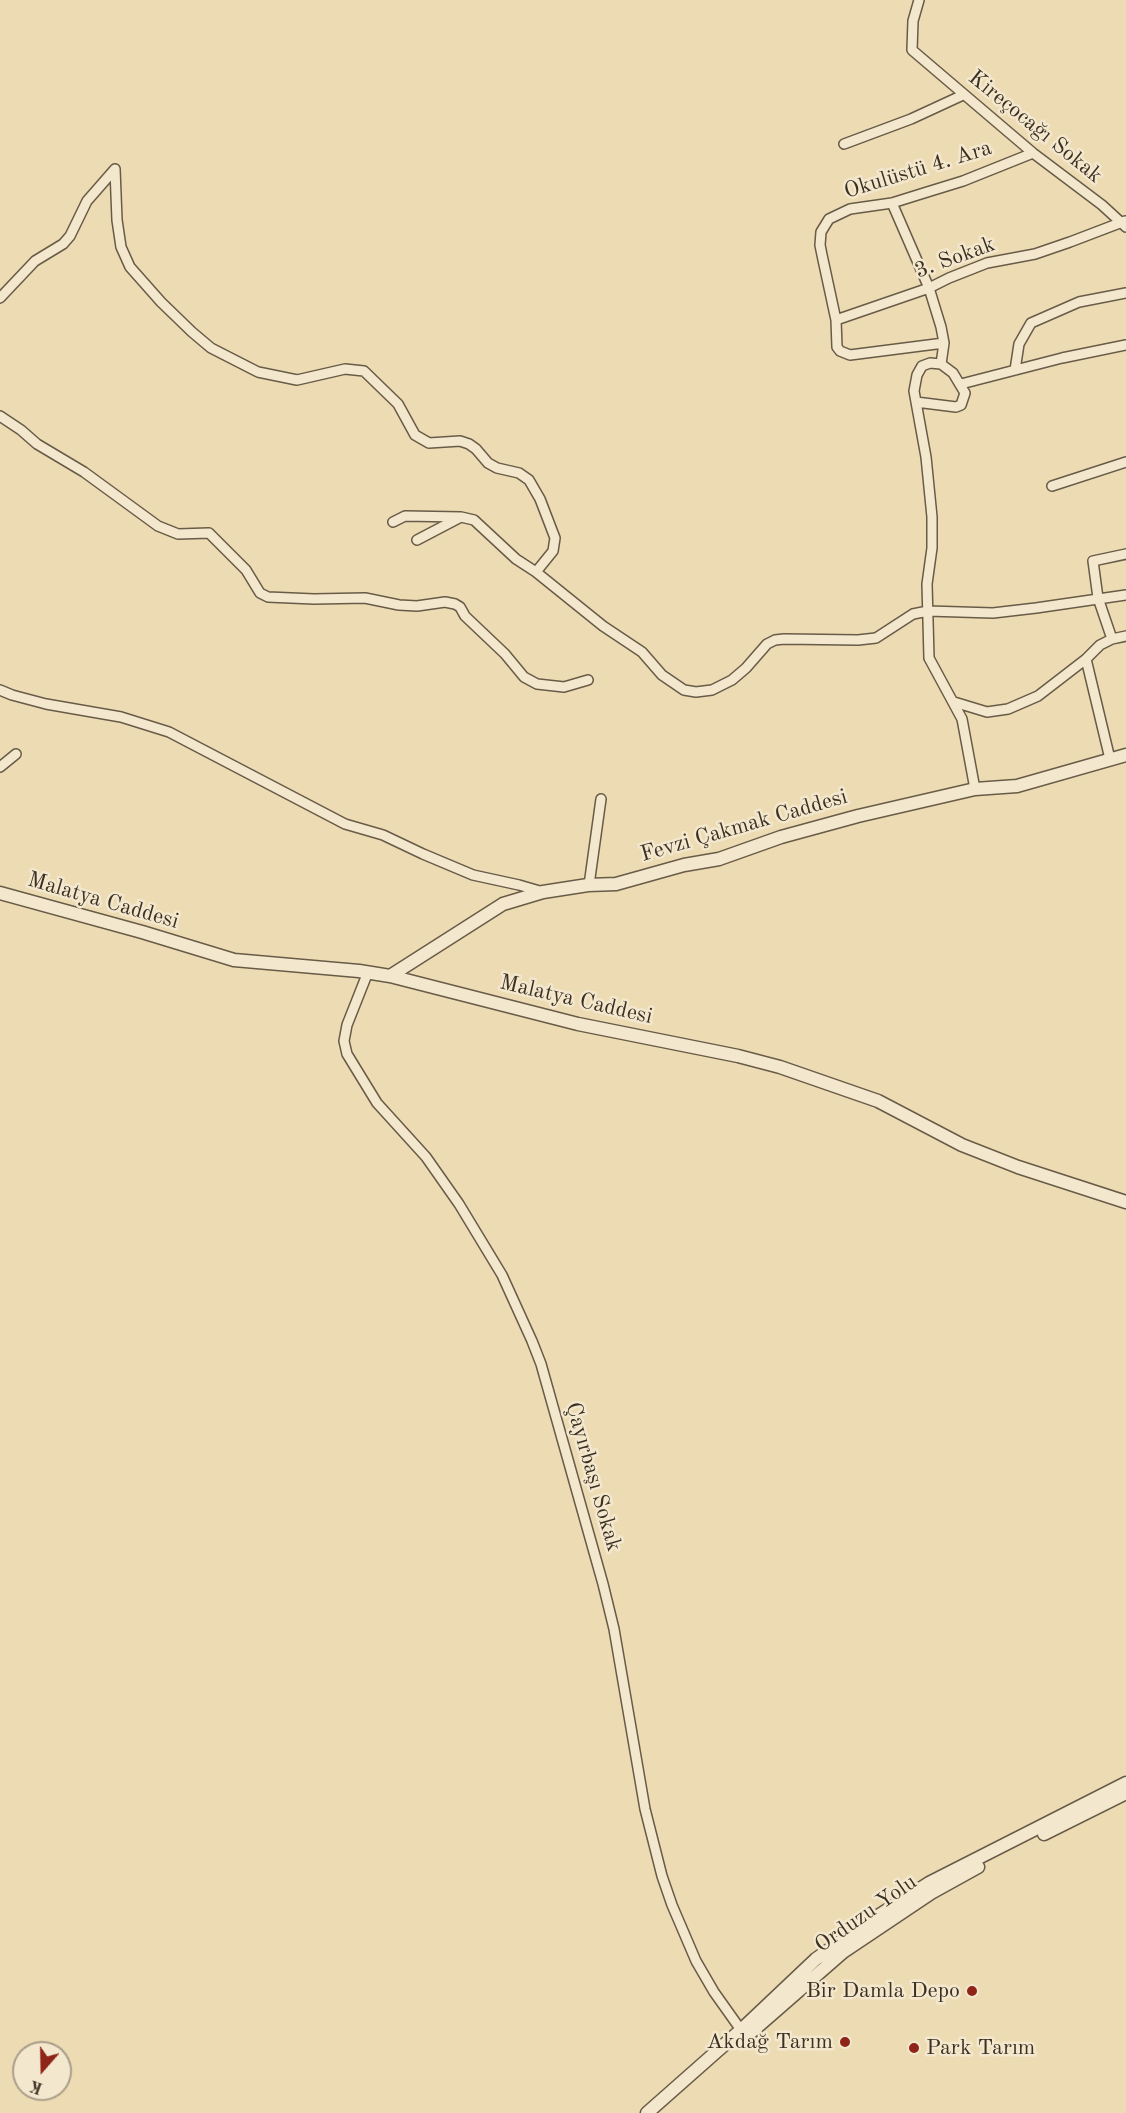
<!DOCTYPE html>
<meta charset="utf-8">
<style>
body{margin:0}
#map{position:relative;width:1126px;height:2113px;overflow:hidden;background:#eddbb3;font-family:"Old Standard TT",serif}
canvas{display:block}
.north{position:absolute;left:12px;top:2041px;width:60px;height:60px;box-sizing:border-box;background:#f3e8ce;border:2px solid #aa9e8a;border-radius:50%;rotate:200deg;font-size:16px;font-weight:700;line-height:24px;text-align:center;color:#3c3023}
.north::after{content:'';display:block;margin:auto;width:21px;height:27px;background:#8f2418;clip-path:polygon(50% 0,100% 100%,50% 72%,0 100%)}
</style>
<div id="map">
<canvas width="1126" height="2113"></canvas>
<div class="north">K</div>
</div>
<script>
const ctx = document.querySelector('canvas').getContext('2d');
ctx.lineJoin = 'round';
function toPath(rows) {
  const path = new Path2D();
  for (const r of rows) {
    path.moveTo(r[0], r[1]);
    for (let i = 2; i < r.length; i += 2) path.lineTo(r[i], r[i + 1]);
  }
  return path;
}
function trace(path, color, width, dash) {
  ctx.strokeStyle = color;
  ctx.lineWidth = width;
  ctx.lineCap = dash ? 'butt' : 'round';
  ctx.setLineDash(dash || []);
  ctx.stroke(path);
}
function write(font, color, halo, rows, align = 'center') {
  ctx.font = font + ' "Old Standard TT",serif';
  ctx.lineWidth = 5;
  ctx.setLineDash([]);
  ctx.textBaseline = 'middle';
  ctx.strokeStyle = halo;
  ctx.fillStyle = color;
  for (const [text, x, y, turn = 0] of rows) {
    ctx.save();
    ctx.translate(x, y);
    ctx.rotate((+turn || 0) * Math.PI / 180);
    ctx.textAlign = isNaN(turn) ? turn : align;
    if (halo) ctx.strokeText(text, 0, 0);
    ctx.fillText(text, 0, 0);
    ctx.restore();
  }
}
const minor = toPath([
 [919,0,913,21,912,50,1033,153,1102,205,1126,227],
 [844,144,911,119,963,95],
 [115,169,117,220,121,247,130,267,161,302,192,332,211,348,258,372,297,380,345,369,364,371,398,404,415,435,429,443,460,441,469,444,476,449,488,463,497,468,519,473,529,480,540,499,555,538,553,551,536,572],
 [892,203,929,288,941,327,944,343,941,364],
 [0,298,35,261,63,244,70,236,87,201,115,169],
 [836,320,929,288,949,278,987,263,1035,254,1070,242,1125,221],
 [944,343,850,355,840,351,837,347,836,320,822,255,820,245,821,232,829,219,850,209,892,203,924,193,963,181,1033,153],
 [1015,370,1019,344,1031,323,1079,302,1126,293],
 [961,384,1062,358,1126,345],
 [916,402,956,407,961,405,965,393,953,373,941,364,930,363,922,366,917,375,914,391,926,457,932,517,932,548,927,584,929,658,962,719,975,789],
 [0,416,21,430,37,444,84,472,158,526,178,534,209,533,246,570,260,593,268,597,314,599,365,598,399,605,417,606,445,602,455,604,460,607,465,616,505,654,524,677,537,684,564,687,588,680],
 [1052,486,1126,462],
 [393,522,405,516,461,517,474,520,516,559,536,572,603,626,642,652,662,675,684,690,696,692,712,690,732,680,746,668,767,644,775,640,784,639,858,640,876,638,913,614,928,611,993,613,1036,608,1126,595],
 [417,540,459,518],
 [1112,639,1098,598,1093,561,1126,554],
 [1086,659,1110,759],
 [0,690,12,695,46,704,121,717,169,732,345,824,383,835,423,854,473,875,519,885,543,892],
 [954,702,987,712,1008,709,1038,696,1086,659,1100,645,1112,639,1126,636],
 [0,767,16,754],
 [589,885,601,799],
 [368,972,347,1025,344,1041,347,1054,377,1103,426,1157,459,1204,502,1275,532,1341,541,1364,603,1584,614,1629,645,1809,662,1876,672,1905,696,1961,714,1992,741,2030]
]);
const tertiary = toPath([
 [0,893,142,932,234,960,359,971,390,976,578,1024,738,1056,780,1067,878,1101,962,1145,1018,1167,1126,1202],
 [390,976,503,904,543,892,588,885,616,884,684,865,719,859,781,837,858,816,975,789,1017,786,1126,755],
 [1044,1834,1126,1793],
 [741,2041,843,1952,931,1893,978,1867],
 [647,2113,741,2030,816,1959,864,1925,929,1883,1126,1783]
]);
const markers = [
 [972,1991,6,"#8f2418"],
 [845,2042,6,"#8f2418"],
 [914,2048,6,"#8f2418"]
];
const streetNames = [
 ["Kireçocağı Sokak",1035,127,39],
 ["Okulüstü 4. Ara",918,170,-17],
 ["3. Sokak",955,258,-20],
 ["Fevzi Çakmak Caddesi",744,826,-16],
 ["Malatya Caddesi",103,901,16],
 ["Malatya Caddesi",576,1000,13],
 ["Çayırbaşı Sokak",593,1477,74],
 ["Orduzu Yolu",866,1914,-35]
];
const poiNames = [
 ["Bir Damla Depo",960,1991],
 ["Akdağ Tarım",833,2042],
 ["Park Tarım",926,2048,"left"]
];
trace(minor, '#685b47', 12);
trace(tertiary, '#685b47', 15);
trace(minor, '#f3e8ce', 9);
trace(tertiary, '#f3e8ce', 12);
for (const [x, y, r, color] of markers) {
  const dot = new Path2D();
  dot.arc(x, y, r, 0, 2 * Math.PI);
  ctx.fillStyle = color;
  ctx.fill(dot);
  trace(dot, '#f3e8ce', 2);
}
write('22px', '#3c3023', '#f3e8ce', streetNames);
write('22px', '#3c3023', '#f3e8ce', poiNames, 'right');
</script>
